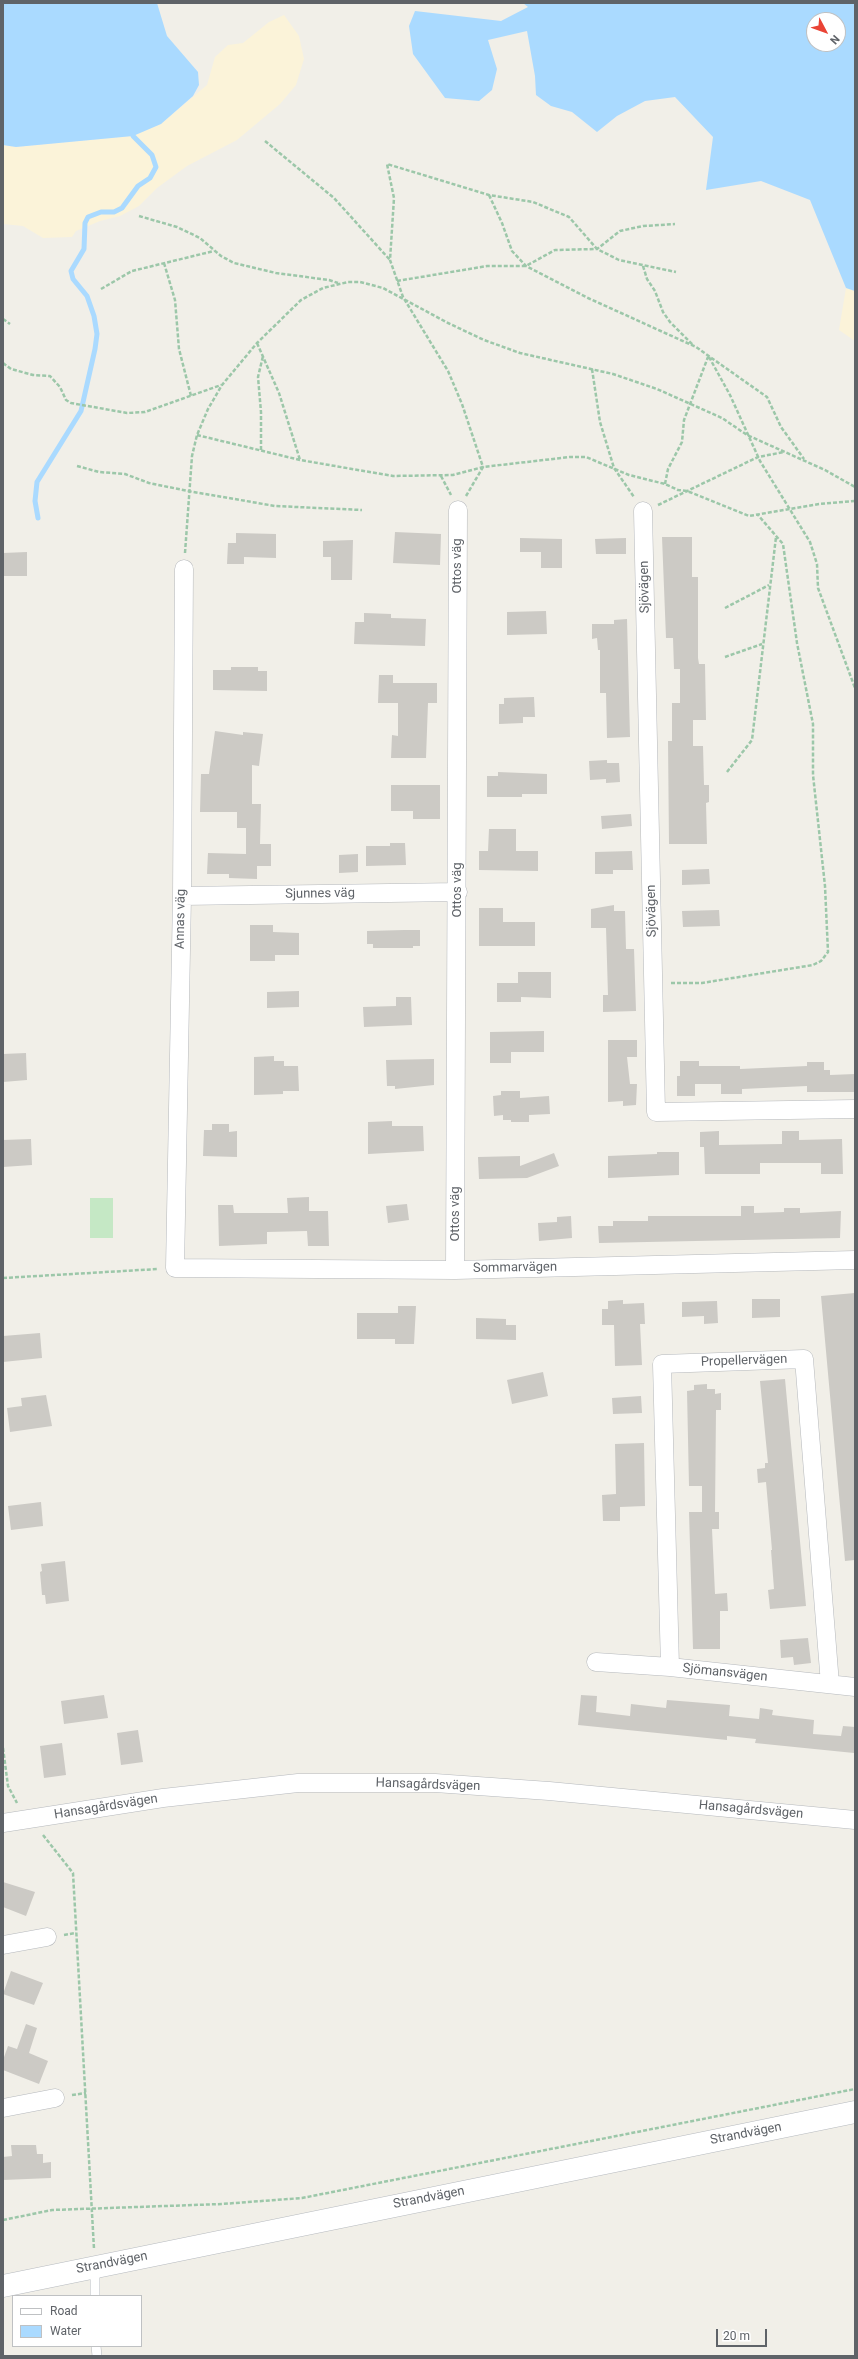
<!DOCTYPE html>
<meta charset="utf-8">
<style>
body{margin:0}
#map{position:relative;width:858px;height:2359px;overflow:hidden;background:#f1efe8;font-family:Roboto,sans-serif}
canvas{display:block}
.frame{position:absolute;inset:0;border:4px solid #5f6368;pointer-events:none}
.legend{position:absolute;left:12px;top:2295px;width:130px;height:52px;box-sizing:border-box;background:#fff;border:1px solid #bfc1c3;margin:0;padding:5px 7px;list-style:none;font-size:12px;color:#5f6368}
.legend li{display:flex;align-items:center;gap:8px;height:20px}
.legend b{width:20px;border:1px solid #bfc1c3}
.north{position:absolute;left:806px;top:12px;width:40px;height:40px;box-sizing:border-box;background:#fff;border:1px solid #bfc1c3;border-radius:50%;rotate:131deg;font-size:11px;font-weight:700;line-height:16px;text-align:center;color:#5f6368}
.north::after{content:'';display:block;margin:auto;width:14px;height:18px;background:#ea4335;clip-path:polygon(50% 0,100% 100%,50% 72%,0 100%)}
.scale{position:absolute;left:716px;top:2329px;width:51px;height:18px;box-sizing:border-box;border:2px solid #5f6368;border-top:0;padding-left:5px;font-size:12px;line-height:14px;white-space:nowrap;color:#5f6368;-webkit-text-stroke:3px #fff;paint-order:stroke}
</style>
<div id="map">
<canvas width="858" height="2359"></canvas>
<div class="frame"></div>
<ul class="legend">
<li><b style="height:5px;background:#fff"></b>Road</li>
<li><b style="height:11px;background:#aadaff"></b>Water</li>
</ul>
<div class="north">N</div>
<div class="scale">20 m</div>
</div>
<script>
const ctx = document.querySelector('canvas').getContext('2d');
ctx.lineJoin = 'round';
function fill(path, color) {
  ctx.fillStyle = color;
  ctx.fill(path, 'evenodd');
}
function toPath(rows) {
  const path = new Path2D();
  for (const r of rows) {
    path.moveTo(r[0], r[1]);
    for (let i = 2; i < r.length; i += 2) path.lineTo(r[i], r[i + 1]);
  }
  return path;
}
function trace(path, color, width, dash) {
  ctx.strokeStyle = color;
  ctx.lineWidth = width;
  ctx.lineCap = dash ? 'butt' : 'round';
  ctx.setLineDash(dash || []);
  ctx.stroke(path);
}
function write(font, color, halo, rows, align = 'center') {
  ctx.font = font + ' Roboto,sans-serif';
  ctx.lineWidth = 3;
  ctx.setLineDash([]);
  ctx.textBaseline = 'middle';
  ctx.strokeStyle = halo;
  ctx.fillStyle = color;
  for (const [text, x, y, turn = 0] of rows) {
    ctx.save();
    ctx.translate(x, y);
    ctx.rotate((+turn || 0) * Math.PI / 180);
    ctx.textAlign = isNaN(turn) ? turn : align;
    if (halo) ctx.strokeText(text, 0, 0);
    ctx.fillText(text, 0, 0);
    ctx.restore();
  }
}
const green = toPath([
 [90,1198,113,1198,113,1238,90,1238]
]);
const sand = toPath([
 [284,15,299,36,304,59,296,85,280,104,237,140,187,166,157,188,139,206,120,216,100,221,76,231,72,237,43,238,23,226,3,224,3,145,16,147,133,136,161,124,207,85,215,57,228,45,243,43,269,22],
 [846,288,855,291,855,341,839,330]
]);
const water = toPath([
 [3,3,157,3,167,36,198,72,199,85,193,96,161,124,133,136,16,147,3,145],
 [523,3,855,3,855,291,846,288,810,200,761,181,706,190,713,137,675,97,645,101,617,116,597,132,572,112,551,106,536,95,535,76,527,31,488,40,497,69,492,90,479,101,445,98,413,54,409,26,415,11,501,21,528,7],
 [814,20,838,20,838,44,814,44]
]);
const stream = toPath([
 [38,518,35,501,37,482,81,411,95,349,97,334,94,316,87,296,73,279,71,271,84,249,85,223,88,217,101,212,114,212,122,208,138,186,150,178,156,167,152,155,133,136]
]);
const building = toPath([
 [395,532,441,534,440,565,393,563],
 [236,533,276,534,276,558,244,557,244,564,227,564,228,543,236,543],
 [662,537,692,537,692,577,698,577,698,658,699,664,705,664,706,720,693,720,693,746,703,746,704,785,709,785,709,802,706,803,707,844,669,844,668,741,672,741,672,703,680,703,680,669,674,669,673,638,666,638],
 [520,538,562,539,562,568,541,568,541,552,520,552],
 [626,538,626,554,596,554,595,539],
 [353,540,352,580,331,580,331,557,323,557,323,541],
 [27,552,27,576,3,576,3,553],
 [546,611,547,634,507,635,507,612],
 [364,613,391,614,391,618,426,619,425,646,354,644,355,622,364,622],
 [627,619,630,737,607,738,606,693,600,693,600,650,598,650,597,638,592,639,592,624,614,624,614,620],
 [231,667,258,667,258,671,267,671,267,691,213,690,213,670,231,670],
 [379,675,393,675,393,683,437,683,437,703,428,703,426,758,391,758,392,735,398,736,398,703,378,703],
 [534,697,535,717,523,717,523,723,499,724,499,704,504,704,504,698],
 [215,731,243,735,243,732,263,734,259,766,252,765,252,804,261,804,260,844,271,844,271,866,257,866,257,879,229,878,229,874,207,874,208,853,246,854,246,828,237,828,237,812,200,812,201,774,209,774],
 [607,760,607,763,619,763,620,782,606,783,606,779,590,780,589,761],
 [498,772,547,774,547,794,522,794,522,797,487,797,487,776,498,776],
 [391,785,440,785,440,819,413,819,413,811,391,811],
 [631,814,632,826,602,829,601,816],
 [489,829,516,829,516,851,538,851,538,871,479,870,479,851,488,851],
 [390,843,405,843,406,865,366,866,366,846,390,846],
 [632,851,633,870,613,870,613,874,595,874,595,852],
 [358,854,358,872,339,873,339,855],
 [709,869,710,884,682,885,682,870],
 [614,905,614,911,625,911,626,949,634,949,636,1011,603,1012,603,995,608,995,606,928,591,928,591,909],
 [479,908,503,908,503,922,535,922,535,946,479,946],
 [719,910,720,926,683,927,682,911],
 [250,925,273,925,273,932,299,933,299,955,275,955,275,961,250,961],
 [404,930,420,930,420,946,413,946,413,948,373,948,373,944,367,944,367,931],
 [518,972,551,972,551,998,521,997,521,1002,497,1002,497,983,518,983],
 [299,991,299,1007,267,1008,267,992],
 [396,997,411,997,412,1025,364,1027,363,1007,396,1006],
 [544,1031,544,1052,511,1052,511,1063,490,1063,490,1032],
 [608,1040,637,1040,637,1057,627,1057,630,1084,637,1084,636,1105,623,1106,623,1101,608,1102],
 [26,1053,27,1080,3,1082,3,1054],
 [274,1056,274,1061,284,1061,284,1066,298,1066,299,1091,283,1091,283,1094,254,1095,254,1057],
 [434,1059,434,1085,395,1089,395,1086,387,1086,386,1060],
 [680,1061,699,1061,699,1066,740,1066,740,1069,807,1066,807,1062,824,1062,824,1070,830,1070,830,1075,855,1074,855,1092,807,1092,807,1086,742,1089,742,1094,721,1094,721,1084,695,1084,695,1096,677,1096,677,1076,680,1076],
 [501,1091,520,1091,520,1098,549,1096,550,1114,529,1115,529,1122,511,1122,511,1120,503,1120,503,1115,494,1116,493,1096,501,1095],
 [392,1121,392,1126,423,1126,424,1151,368,1154,368,1122],
 [212,1124,229,1124,229,1132,237,1131,237,1157,203,1156,204,1130,212,1130],
 [719,1131,719,1145,782,1144,782,1131,799,1131,799,1140,842,1139,843,1174,821,1174,821,1163,760,1163,760,1174,705,1174,704,1147,700,1147,700,1132],
 [31,1139,32,1165,3,1167,3,1140],
 [657,1152,679,1152,679,1175,608,1178,608,1156,657,1154],
 [554,1153,559,1166,527,1178,479,1179,478,1157,520,1156,520,1166],
 [309,1197,309,1211,328,1211,329,1246,308,1246,307,1231,267,1232,267,1244,219,1246,218,1205,233,1205,234,1213,288,1213,287,1198],
 [407,1204,409,1220,388,1223,386,1206],
 [741,1206,754,1206,754,1213,784,1212,784,1208,800,1208,800,1213,841,1211,840,1238,599,1243,598,1226,613,1226,613,1221,648,1221,648,1216,741,1216],
 [571,1216,572,1238,539,1241,538,1223,557,1222,557,1217],
 [855,1293,855,1560,845,1561,821,1296],
 [752,1299,780,1299,780,1317,752,1318],
 [623,1300,623,1304,644,1303,645,1324,640,1324,642,1365,615,1366,614,1325,602,1325,602,1309,608,1309,608,1301],
 [717,1301,718,1323,704,1324,704,1316,682,1317,682,1302],
 [398,1306,416,1306,414,1344,395,1344,395,1339,357,1339,357,1313,398,1313],
 [476,1318,506,1319,506,1325,516,1325,516,1340,476,1339],
 [40,1333,42,1358,3,1362,3,1336],
 [543,1372,548,1396,512,1404,507,1380],
 [785,1379,806,1606,770,1609,768,1590,774,1589,771,1550,772,1550,766,1482,758,1483,757,1469,765,1468,765,1463,768,1463,760,1381],
 [707,1384,707,1389,715,1389,715,1394,721,1393,721,1410,716,1410,715,1512,719,1512,719,1529,712,1529,715,1594,727,1593,728,1611,720,1611,720,1649,693,1649,689,1512,702,1512,702,1486,689,1486,687,1391,694,1390,694,1385],
 [46,1395,52,1426,10,1432,7,1408,22,1406,21,1398],
 [641,1396,642,1413,613,1414,612,1398],
 [644,1443,645,1506,620,1507,620,1521,603,1521,602,1495,616,1494,615,1444],
 [41,1502,43,1526,11,1530,8,1506],
 [65,1561,69,1601,46,1604,45,1595,42,1595,40,1572,42,1571,41,1564],
 [808,1638,811,1663,794,1665,793,1657,781,1658,780,1640],
 [104,1695,108,1718,64,1724,61,1701],
 [581,1695,597,1696,596,1712,630,1716,631,1704,666,1708,667,1700,730,1705,729,1716,759,1719,760,1708,773,1710,772,1715,814,1720,813,1734,841,1736,843,1726,855,1727,854,1753,755,1743,756,1739,727,1736,727,1740,707,1738,578,1725],
 [138,1730,143,1762,121,1765,117,1733],
 [62,1743,66,1775,44,1778,40,1746],
 [3,1882,35,1892,26,1916,3,1907],
 [11,1971,43,1983,34,2005,3,1994],
 [26,2024,37,2028,29,2053,48,2061,39,2084,3,2070,3,2060,8,2046,17,2049],
 [11,2145,36,2145,37,2154,43,2154,43,2163,51,2162,51,2178,3,2180,3,2157,12,2156]
]);
const path = toPath([
 [265,141,334,198,390,260],
 [489,195,502,223,512,251,526,266,588,298,696,347,730,371,767,397,781,427,804,459],
 [139,216,177,227,200,238,221,256,234,263,276,273,329,280,338,283],
 [164,263,175,300,179,349,191,396],
 [643,266,647,279,655,291,663,312,670,322,694,346],
 [397,281,487,266,526,266,555,250,597,249,620,231,643,226,675,224],
 [101,289,132,271,214,251],
 [3,319,10,324],
 [257,343,279,393,300,460],
 [709,357,730,395,760,461,810,542,817,564,818,588,855,688],
 [3,363,11,369,33,375,50,376,60,387,66,400,71,403,127,413,145,412,221,385],
 [592,369,600,422,614,468,634,497],
 [197,435,300,460,393,476,453,475,483,467,570,457,586,457,629,475,665,484,678,490,687,491,749,516,819,504,855,501],
 [261,450,261,412,258,377,263,356],
 [77,466,99,472,125,474,149,483,188,491,275,506,362,510],
 [441,476,451,495],
 [665,484,668,469,682,442,684,420,708,357],
 [466,496,483,467,462,404,448,371,403,297,390,260,394,198,387,164,489,195,533,202,569,217,597,249,619,260,676,272],
 [658,505,758,457,784,452],
 [185,553,192,456,197,435,208,409,222,385,257,343,301,300,323,288,348,282,360,282,383,288,448,323,484,340,520,353,613,374,657,389,722,418,747,435,825,470,855,487],
 [725,608,769,585],
 [725,657,762,644],
 [727,772,752,740,776,537],
 [671,983,702,983,813,965,821,961,828,952,825,886,813,775,813,724,797,643,783,544,758,515],
 [3,1278,158,1269],
 [3,1748,8,1786,17,1803],
 [43,1835,73,1873,94,2249],
 [64,1935,76,1933],
 [72,2095,86,2093],
 [3,2220,52,2210,222,2204,302,2198,855,2089]
]);
const lane = toPath([
 [95,2296,95,2267],
 [96,2346,97,2356]
]);
const street = toPath([
 [643,511,656,1112,855,1109],
 [184,569,182,896,175,1268,455,1270,855,1260],
 [182,896,458,892],
 [455,1270,458,510],
 [596,1662,670,1667,855,1687],
 [670,1667,662,1364,804,1359,830,1684],
 [3,1823,163,1798,298,1783,435,1783,549,1791,855,1820],
 [3,1945,47,1937],
 [3,2108,55,2098]
]);
const secondary = toPath([
 [3,2286,855,2112]
]);
const streetNames = [
 ["Ottos väg",458,566,-90],
 ["Sjövägen",645,587,-91],
 ["Ottos väg",458,890,-90],
 ["Sjunnes väg",320,894,-1],
 ["Sjövägen",652,911,-91],
 ["Annas väg",181,919,-89],
 ["Ottos väg",456,1214,-90],
 ["Sommarvägen",515,1268,-1],
 ["Propellervägen",744,1361,-2],
 ["Sjömansvägen",725,1673,6],
 ["Hansagårdsvägen",428,1785,2],
 ["Hansagårdsvägen",106,1807,-9],
 ["Hansagårdsvägen",751,1810,5],
 ["Strandvägen",746,2134,-11],
 ["Strandvägen",429,2198,-11],
 ["Strandvägen",112,2263,-11]
];
fill(green, '#c5e8c5');
fill(sand, '#fbf3d9');
fill(water, '#aadaff');
trace(stream, '#aadaff', 5);
fill(building, '#cccac5');
trace(lane, '#b5b8bc', 10);
trace(street, '#b5b8bc', 19);
trace(secondary, '#b6babf', 23);
trace(path, '#9cc7a9', 2.5, [4, 2]);
trace(lane, '#fff', 9);
trace(street, '#fff', 18);
trace(secondary, '#fff', 22);
write('13px', '#5f6368', '#fff', streetNames);
</script>
